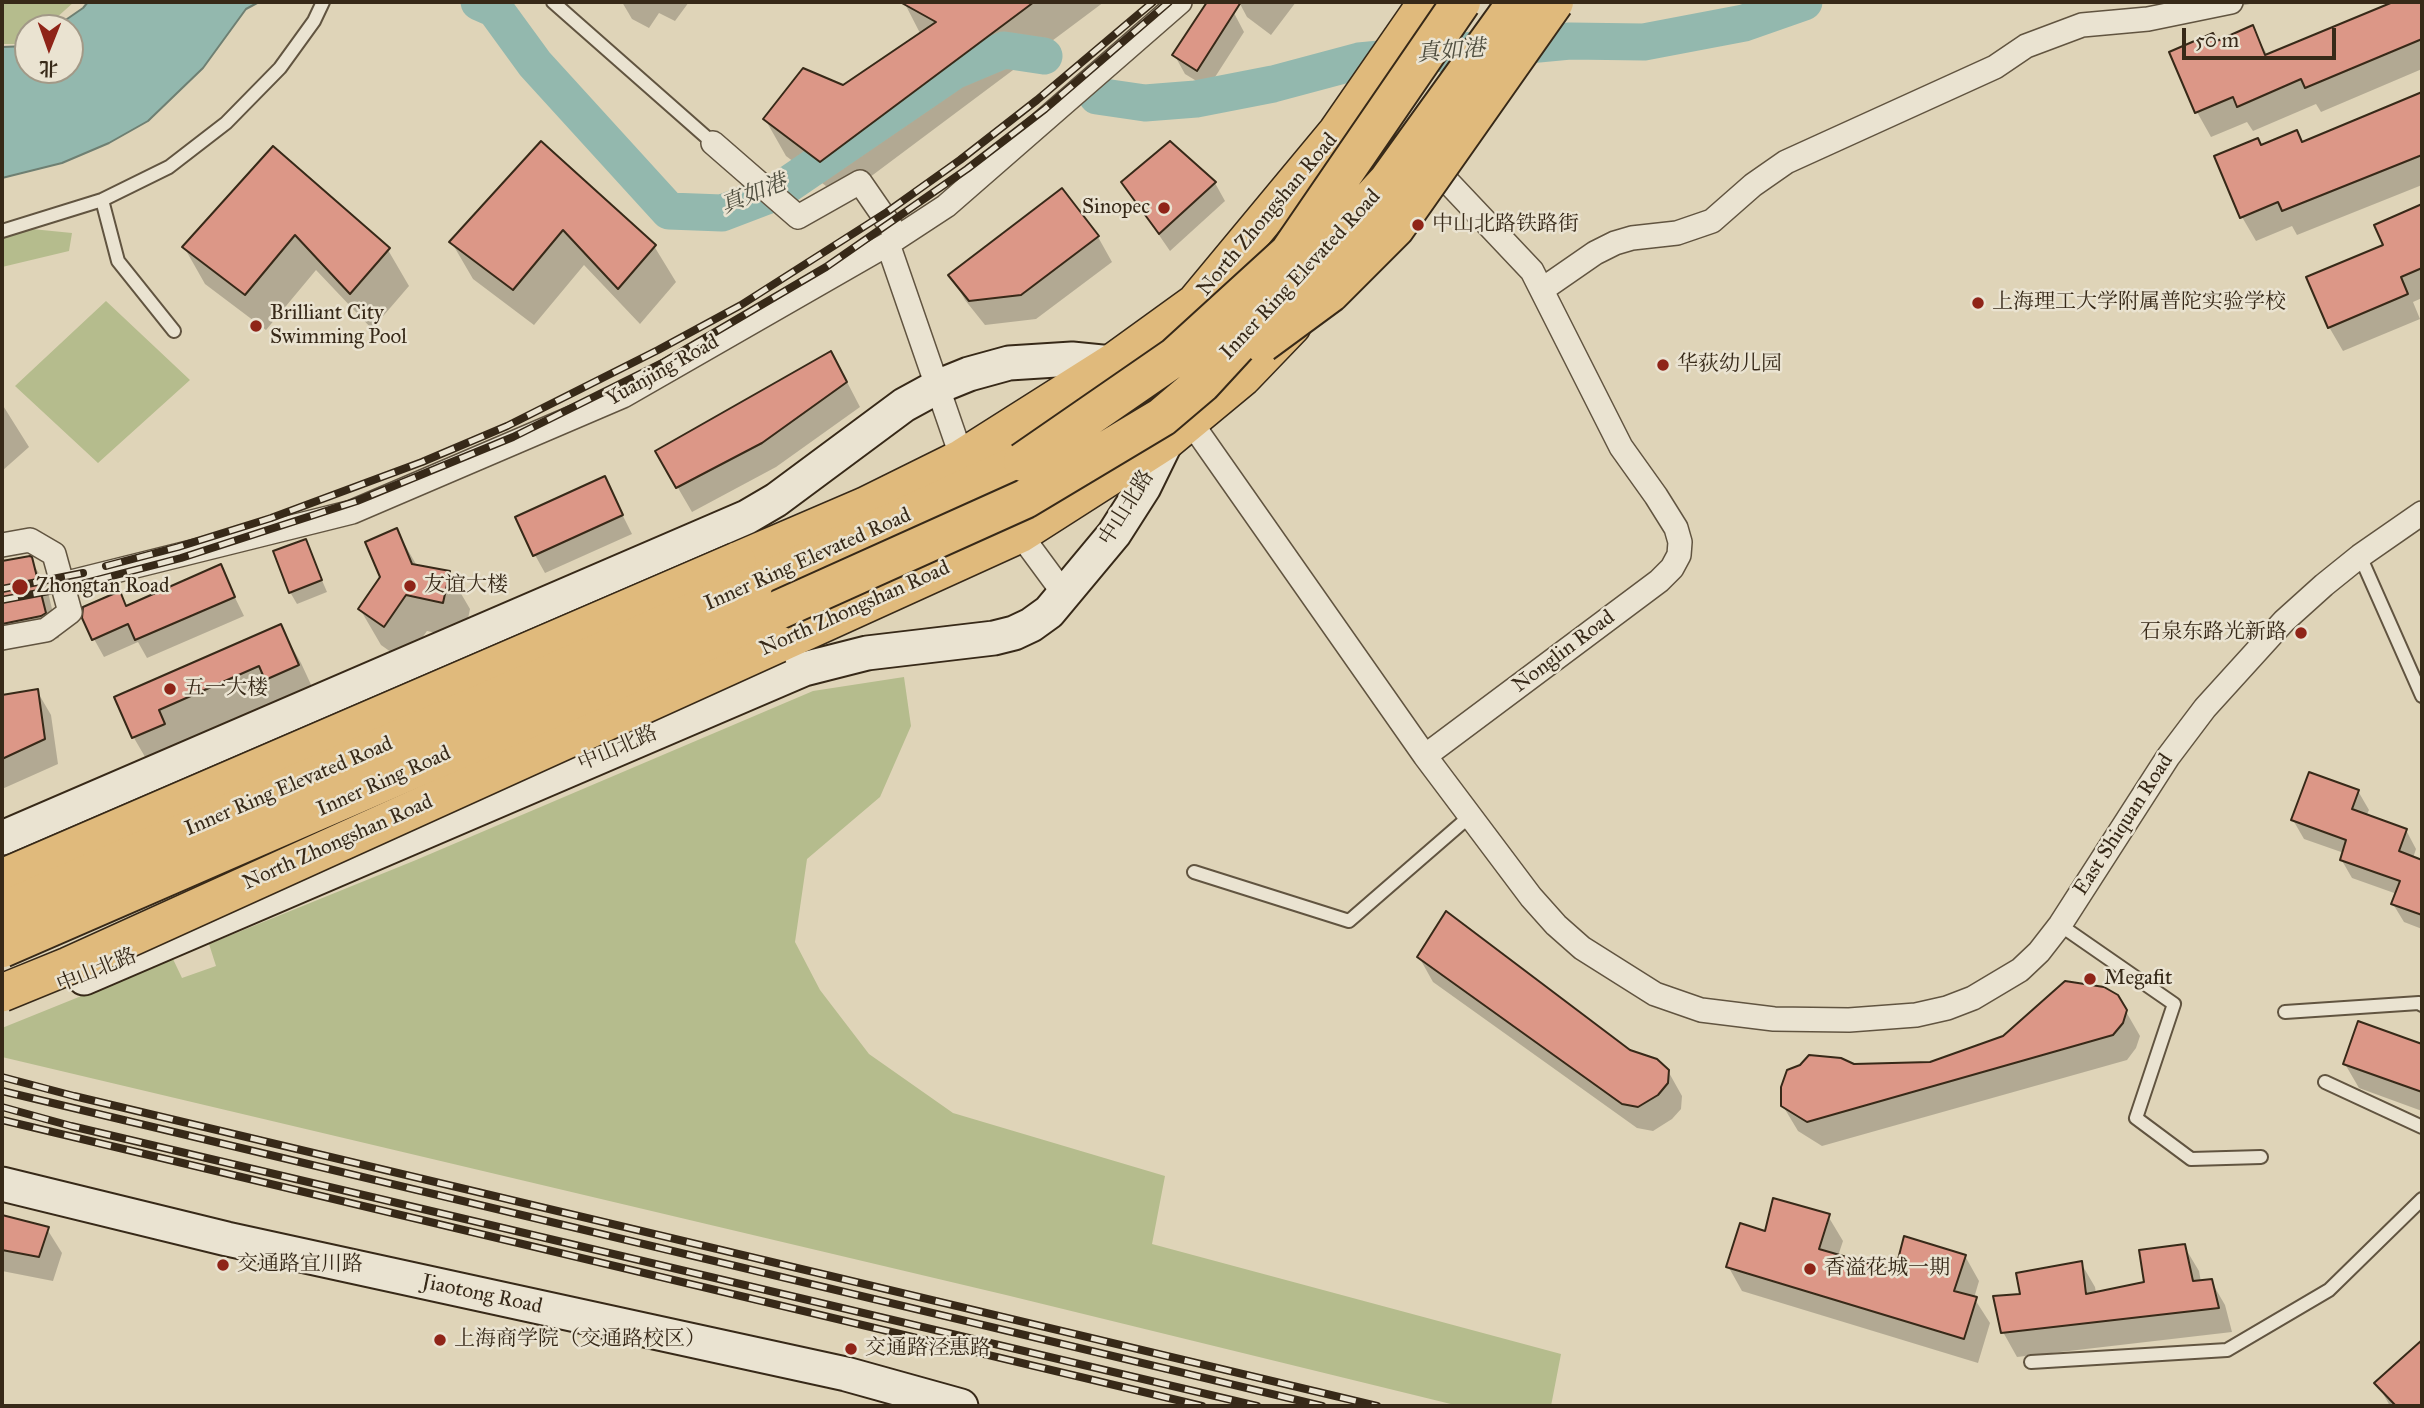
<!DOCTYPE html>
<meta charset="utf-8">
<style>
body{margin:0}
#map{position:relative;width:2424px;height:1408px;overflow:hidden;background:#dfd4b8;font-family:"IM FELL Great Primer","Noto Serif SC",serif}
canvas{display:block}
.frame{position:absolute;inset:0;border:4px solid #372918;pointer-events:none}
.north{position:absolute;left:14px;top:14px;width:70px;height:70px;box-sizing:border-box;background:#eae3d1;border:2px solid #a29987;border-radius:50%;rotate:181deg;font-size:19px;font-weight:700;line-height:28px;text-align:center;color:#372918}
.north::after{content:'';display:block;margin:auto;width:24px;height:32px;background:#8f2418;clip-path:polygon(50% 0,100% 100%,50% 72%,0 100%)}
.scale{position:absolute;left:2182px;top:28px;width:154px;height:32px;box-sizing:border-box;border:4px solid #372918;border-top:0;padding-left:9px;font-size:21px;line-height:24px;white-space:nowrap;color:#372918;-webkit-text-stroke:5px #eae3d1;paint-order:stroke}
</style>
<div id="map">
<canvas width="2424" height="1408"></canvas>
<div class="frame"></div>
<div class="north">北</div>
<div class="scale">50 m</div>
</div>
<script>
const ctx = document.querySelector('canvas').getContext('2d');
ctx.lineJoin = 'round';
function fill(path, color) {
  ctx.fillStyle = color;
  ctx.fill(path, 'evenodd');
}
function toPath(rows) {
  const path = new Path2D();
  for (const r of rows) {
    path.moveTo(r[0], r[1]);
    for (let i = 2; i < r.length; i += 2) path.lineTo(r[i], r[i + 1]);
  }
  return path;
}
function trace(path, color, width, dash) {
  ctx.strokeStyle = color;
  ctx.lineWidth = width;
  ctx.lineCap = dash ? 'butt' : 'round';
  ctx.setLineDash(dash || []);
  ctx.stroke(path);
}
function write(font, color, halo, rows, align = 'center') {
  ctx.font = font + ' "IM FELL Great Primer","Noto Serif SC",serif';
  ctx.lineWidth = 5;
  ctx.setLineDash([]);
  ctx.textBaseline = 'middle';
  ctx.strokeStyle = halo;
  ctx.fillStyle = color;
  for (const [text, x, y, turn = 0] of rows) {
    ctx.save();
    ctx.translate(x, y);
    ctx.rotate((+turn || 0) * Math.PI / 180);
    ctx.textAlign = isNaN(turn) ? turn : align;
    if (halo) ctx.strokeText(text, 0, 0);
    ctx.fillText(text, 0, 0);
    ctx.restore();
  }
}
const green = toPath([
 [2,2,74,2,45,28,28,28,26,44,2,44],
 [2,226,72,233,69,251,2,267],
 [106,301,190,380,98,463,15,386],
 [904,677,911,726,880,797,807,859,795,942,820,990,869,1054,953,1113,1165,1176,1152,1244,1561,1354,1551,1406,1459,1406,1006,1295,2,1057,2,1028,173,959,182,978,216,966,209,944,416,860,813,691]
]);
const water = toPath([
 [88,2,259,2,246,9,203,68,148,121,109,143,62,163,2,178,2,47,28,46,28,70,70,70,70,28,54,28,83,8,88,2]
]);
const shadow = toPath([
 [622,2,689,2,675,21,659,13,649,28,632,19],
 [904,2,1104,2,842,198,786,156,765,119,843,87,921,35],
 [1209,2,1215,2,1234,13,1244,32,1208,88,1185,74,1175,56],
 [1239,2,1296,2,1271,35,1247,17],
 [2203,2,2260,2,2209,12],
 [2397,2,2422,2,2422,69,2321,112,2316,104,2253,131,2247,122,2211,137,2197,112,2172,53,2217,43,2252,28,2268,56],
 [2422,94,2422,185,2297,235,2292,226,2256,241,2242,217,2261,147,2296,132,2303,144],
 [541,144,654,246,676,282,640,324,584,265,534,325,473,279,452,243],
 [273,149,388,250,409,286,372,329,316,270,266,330,205,284,184,247],
 [1123,183,1215,183,1225,201,1170,251],
 [2422,206,2422,298,2413,302,2420,319,2343,351,2329,327,2385,246,2377,226],
 [1098,237,1112,262,1036,319,985,325,965,300,951,275],
 [845,378,860,407,776,467,692,512,657,452],
 [2,404,29,447,2,471],
 [604,478,632,534,545,573,535,555],
 [397,531,417,566,449,573,470,609,464,639,427,631,405,662,381,645,360,609,382,577],
 [305,541,327,592,297,604,290,592],
 [29,558,46,584,59,638,2,650,2,563],
 [220,567,244,616,147,658,138,642,104,657,94,639,119,593,127,607],
 [280,626,301,663,319,702,155,774,134,738,116,698],
 [37,691,51,715,58,764,2,789,2,697],
 [2358,791,2369,810,2366,816,2406,830,2416,849,2413,858,2422,862,2422,929,2404,922,2393,904,2397,894,2352,878,2341,859,2344,853,2304,839,2293,820],
 [1419,957,1668,1071,1682,1096,1681,1109,1672,1119,1653,1131,1637,1128,1433,982],
 [2117,996,2140,1036,2136,1048,2127,1060,1822,1146,1798,1131,1783,1106,1853,1066,1930,1064],
 [2359,1024,2422,1046,2422,1111,2359,1088,2345,1064],
 [1828,1216,1843,1241,1838,1256,1896,1273,1965,1256,1979,1281,1974,1298,1990,1323,1978,1363,1742,1291,1728,1266,1766,1233],
 [2,1217,47,1229,62,1253,53,1281,2,1271],
 [2184,1246,2199,1271,2201,1282,2211,1281,2225,1305,2232,1332,2017,1357,2003,1332,2023,1295,2081,1263,2095,1287,2096,1293,2145,1283],
 [2422,1342,2422,1406,2390,1406,2377,1383]
]);
const river = toPath([
 [479,2,495,9,535,64,669,211,722,213,777,192,954,71,1004,50,1044,56],
 [1097,96,1145,103,1196,99,1273,84,1359,61,1570,41,1644,42,1744,23,1804,2]
]);
const building = toPath([
 [900,2,1034,2,820,162,763,119,803,68,843,85,936,22,900,2],
 [1207,2,1241,2,1197,71,1172,55,1207,2],
 [2393,2,2422,2,2422,39,2305,88,2301,79,2237,107,2233,97,2195,113,2169,52,2213,33,2217,41,2253,25,2265,55,2393,2],
 [2422,92,2422,155,2282,211,2278,202,2240,218,2214,156,2258,138,2261,145,2297,130,2302,142,2422,92],
 [541,141,656,245,618,289,563,230,513,290,449,242,541,141],
 [1170,141,1216,182,1159,234,1121,182,1170,141],
 [273,146,390,248,350,294,295,235,245,295,182,247,273,146],
 [1062,188,1099,236,1021,295,969,301,948,275,1062,188],
 [2422,204,2422,268,2401,277,2408,294,2328,328,2306,277,2383,245,2374,225,2422,204],
 [831,351,847,382,762,443,676,488,655,451,831,351],
 [605,476,623,515,533,556,515,517,605,476],
 [397,528,412,564,450,571,443,603,406,595,384,627,358,609,380,577,365,542,397,528],
 [306,539,322,580,289,593,273,551,306,539],
 [30,556,32,557,46,613,41,616,2,624,2,561,30,556],
 [221,564,235,597,135,640,128,624,92,640,82,618,83,607,120,591,126,606,221,564],
 [281,624,299,665,265,680,259,666,159,710,165,724,132,738,114,697,281,624],
 [38,689,45,739,2,759,2,695,38,689],
 [2309,772,2359,790,2352,809,2407,829,2399,851,2422,860,2422,915,2391,904,2400,881,2340,860,2346,840,2291,820,2309,772],
 [1446,911,1630,1050,1657,1059,1669,1070,1668,1083,1658,1095,1638,1107,1622,1104,1417,957,1446,911],
 [2065,981,2104,987,2118,995,2127,1010,2123,1023,2113,1035,1807,1122,1781,1106,1781,1087,1787,1070,1800,1065,1809,1055,1841,1058,1854,1064,1930,1062,2003,1036,2065,981],
 [2358,1021,2422,1044,2422,1092,2343,1064,2358,1021],
 [1773,1198,1830,1214,1819,1249,1895,1271,1904,1236,1966,1255,1954,1291,1977,1297,1964,1339,1726,1267,1740,1223,1765,1231,1773,1198],
 [2,1215,49,1227,39,1257,2,1250,2,1215],
 [2185,1244,2193,1281,2212,1279,2219,1308,2001,1333,1993,1296,2020,1294,2016,1273,2082,1261,2086,1294,2144,1282,2139,1250,2185,1244],
 [2422,1340,2422,1406,2396,1406,2374,1383,2422,1340]
]);
const lane = toPath([
 [553,2,713,143],
 [102,200,118,261,174,331],
 [2,231,102,200,169,167,226,123,280,68,314,21,323,2],
 [2360,556,2422,696],
 [1194,872,1349,921,1470,816],
 [2060,925,2174,1004,2136,1118,2191,1159,2261,1157],
 [2285,1012,2419,1003,2422,1005],
 [2325,1082,2422,1127],
 [2031,1362,2227,1350,2329,1290,2422,1199]
]);
const street = toPath([
 [713,143,798,217,860,182,898,237],
 [888,244,962,458],
 [1543,289,1595,253,1615,243,1632,238,1677,233,1712,221,1753,185,1786,162,1995,67,2026,46,2082,25,2148,19,2231,2],
 [1183,411,1425,756,1531,897,1556,925,1582,948,1655,994,1701,1010,1774,1019,1849,1020,1916,1015,1947,1008,1973,998,2020,970,2039,952,2060,925,2168,757,2205,708,2284,621,2324,585,2360,556,2422,513],
 [1020,534,1065,595],
 [2,545,30,540,54,554,70,612,46,630,2,638],
 [63,584,352,512,623,396,888,244,946,206,1180,2],
 [1425,756,1659,581,1672,568,1679,555,1680,542,1676,528,1656,496,1621,447,1532,271,1429,162]
]);
const secondary = toPath([
 [2,838,747,517,776,500,904,405,937,387,969,374,1009,363,1072,359,1112,363],
 [84,978,804,669,867,653,994,638,1014,633,1031,625,1049,612,1114,534,1144,487,1167,440],
 [2,1184,227,1239,846,1374,961,1406]
]);
const primary = toPath([
 [737,561,865,506,962,458,1112,363,1195,303,1337,132,1427,2],
 [778,644,1020,534,1167,440,1243,377,1292,326]
]);
const highway = toPath([
 [753,586,1023,462]
]);
const rail = toPath([
 [106,566,178,547,271,518,422,462,507,426,658,350,741,305,887,212,960,160,1037,100,1153,2],
 [2,589,83,573],
 [2,600,70,587,181,558,357,501,513,437,664,362,826,267,967,169,1045,109,1169,2],
 [2,1077,74,1096,1377,1406],
 [2,1091,1322,1406],
 [2,1107,71,1126,1257,1406],
 [2,1120,1202,1406]
]);
const primaryBridge = toPath([
 [2,878,737,561],
 [2,993,68,966,778,644]
]);
const highwayBridge = toPath([
 [1262,343,1330,293,1395,228,1554,2],
 [1023,462,1175,357,1289,253,1461,2],
 [2,911,753,586],
 [2,948,765,616,1025,499,1162,417,1202,383,1388,181,1517,2]
]);
const markers = [
 [1164,208,7,"#8f2418"],
 [1418,225,7,"#8f2418"],
 [1978,303,7,"#8f2418"],
 [256,326,7,"#8f2418"],
 [1663,365,7,"#8f2418"],
 [410,586,7,"#8f2418"],
 [20,587,9,"#8f2418"],
 [2301,633,7,"#8f2418"],
 [170,689,7,"#8f2418"],
 [2090,979,7,"#8f2418"],
 [223,1265,7,"#8f2418"],
 [1810,1269,7,"#8f2418"],
 [440,1340,7,"#8f2418"],
 [851,1349,7,"#8f2418"]
];
const poiNames = [
 ["Sinopec",1150,208,"right"],
 ["中山北路铁路街",1432,225],
 ["上海理工大学附属普陀实验学校",1992,303],
 ["Brilliant City",270,314],
 ["Swimming Pool",270,338],
 ["华荻幼儿园",1677,365],
 ["友谊大楼",424,586],
 ["Zhongtan Road",36,587],
 ["石泉东路光新路",2287,633,"right"],
 ["五一大楼",184,689],
 ["Megafit",2104,979],
 ["交通路宜川路",237,1265],
 ["香溢花城一期",1824,1269],
 ["上海商学院（交通路校区）",454,1340],
 ["交通路泾惠路",865,1349]
];
const streetNames = [
 ["North Zhongshan Road",1268,215,-50],
 ["Inner Ring Elevated Road",1301,275,-47],
 ["Yuanjing Road",663,371,-29],
 ["中山北路",1127,508,-58],
 ["Inner Ring Elevated Road",808,560,-24],
 ["North Zhongshan Road",855,609,-24],
 ["Nonglin Road",1564,652,-37],
 ["中山北路",618,749,-23],
 ["Inner Ring Road",384,782,-24],
 ["Inner Ring Elevated Road",289,787,-23],
 ["East Shiquan Road",2124,825,-57],
 ["North Zhongshan Road",338,843,-24],
 ["中山北路",97,971,-22],
 ["Jiaotong Road",482,1295,12]
];
const waterNames = [
 ["真如港",1451,52,-5],
 ["真如港",754,195,-22]
];
fill(green, '#b5bc8d');
fill(water, '#93b8ae');
trace(water, '#6e7f72', 2);
fill(shadow, '#0003');
trace(river, '#93b8ae', 37);
fill(building, '#dc9787');
trace(building, '#372918', 2);
trace(lane, '#615440', 16);
trace(street, '#615440', 26);
trace(secondary, '#372918', 37);
trace(primary, '#372918', 40);
trace(highway, '#372918', 42);
trace(lane, '#eae3d1', 12);
trace(street, '#eae3d1', 23);
trace(secondary, '#eae3d1', 33);
trace(primary, '#e0ba7c', 37);
trace(highway, '#e0ba7c', 38);
trace(rail, '#372918', 8);
trace(rail, '#eae3d1', 5, [16]);
trace(primaryBridge, '#372918', 40, []);
trace(highwayBridge, '#372918', 42, []);
trace(primaryBridge, '#e0ba7c', 37);
trace(highwayBridge, '#e0ba7c', 38);
for (const [x, y, r, color] of markers) {
  const dot = new Path2D();
  dot.arc(x, y, r, 0, 2 * Math.PI);
  ctx.fillStyle = color;
  ctx.fill(dot);
  trace(dot, '#eae3d1', 2.5);
}
write('21px', '#372918', '#eae3d1', poiNames, 'left');
write('21px', '#372918', '#eae3d1', streetNames);
write('italic 23px', '#4e4d3e', '#eae3d1', waterNames);
</script>
